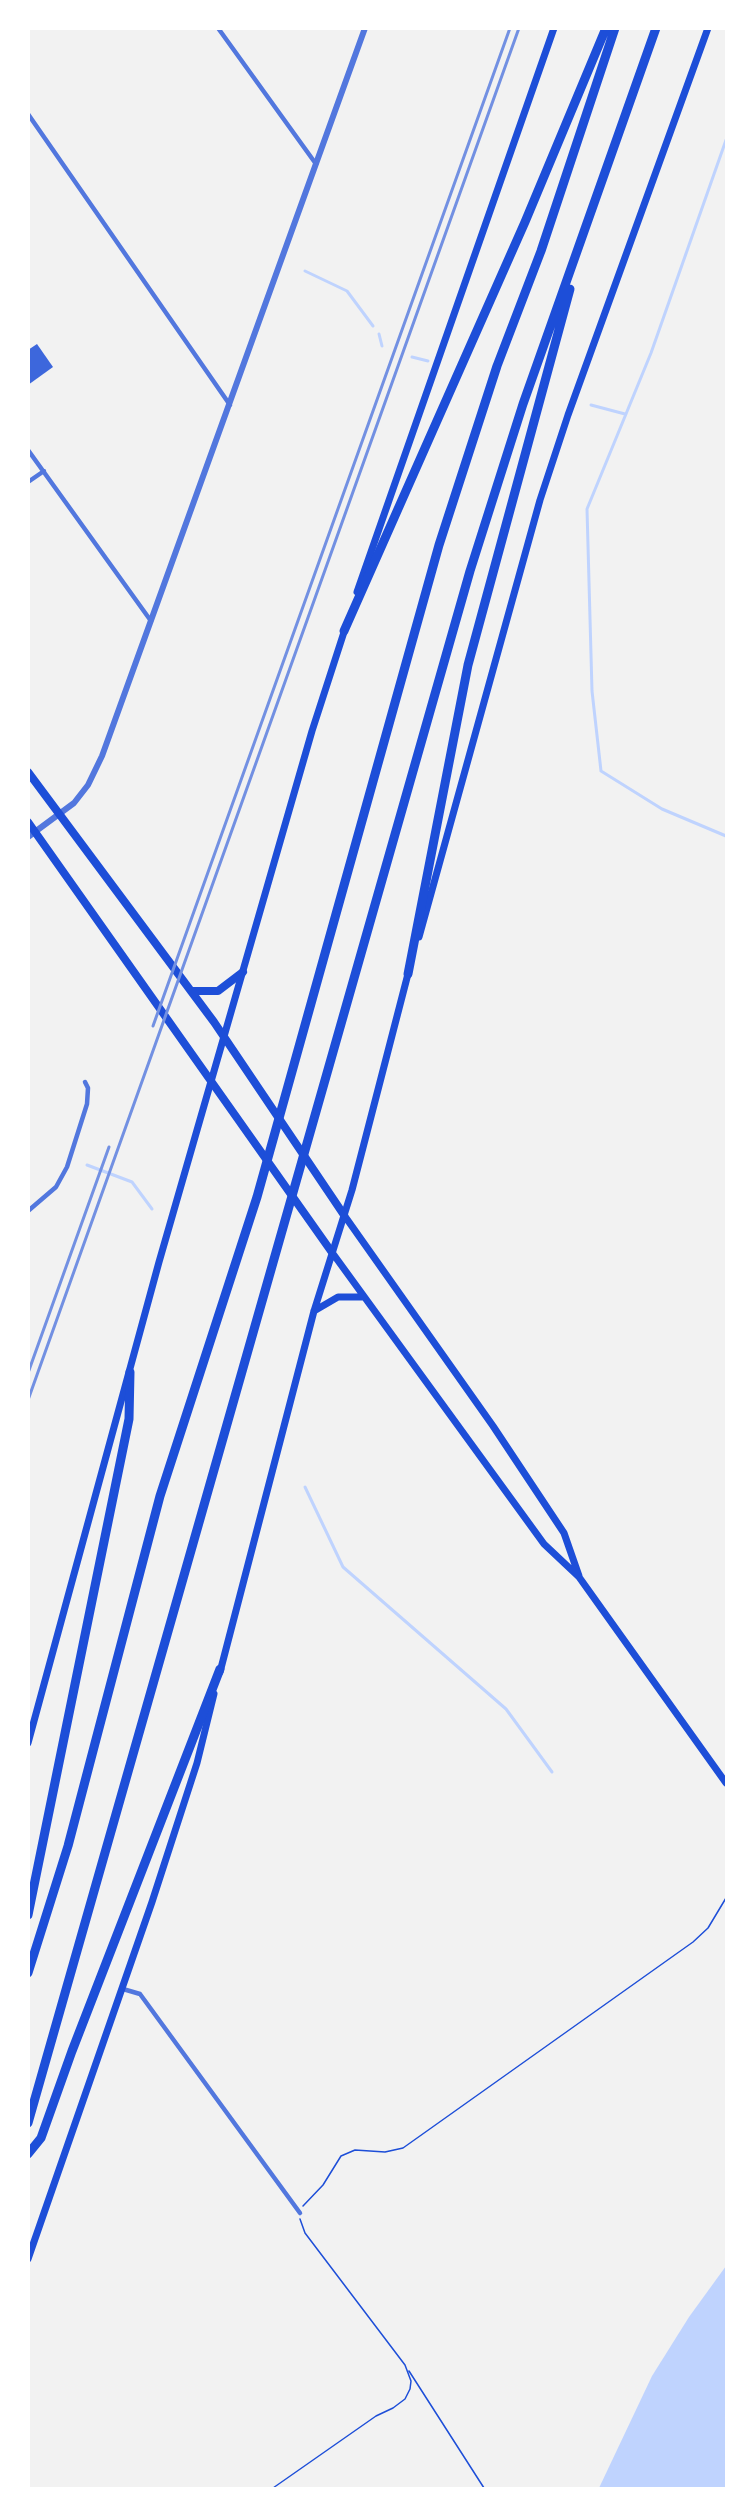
<!DOCTYPE html>
<style>
body{margin:0}
#map{position:relative;width:755px;height:2517px;overflow:hidden;background:#f2f2f2;font-family:"Varela Round",sans-serif}
canvas{display:block}
.frame{position:absolute;inset:0;border:30px solid #fff;pointer-events:none}
</style>
<div id="map">
<canvas width="755" height="2517"></canvas>
<div class="frame"></div>
</div>
<script>
const ctx = document.querySelector('canvas').getContext('2d');
ctx.lineJoin = 'round';
function fill(path, color) {
  ctx.fillStyle = color;
  ctx.fill(path, 'evenodd');
}
function toPath(rows) {
  const path = new Path2D();
  for (const r of rows) {
    path.moveTo(r[0], r[1]);
    for (let i = 2; i < r.length; i += 2) path.lineTo(r[i], r[i + 1]);
  }
  return path;
}
function trace(path, color, width, dash) {
  ctx.strokeStyle = color;
  ctx.lineWidth = width;
  ctx.lineCap = dash ? 'butt' : 'round';
  ctx.setLineDash(dash || []);
  ctx.stroke(path);
}
const water = toPath([
 [726,2266,726,2488,599,2488,652,2376,689,2317]
]);
const stream = toPath([
 [726,140,651,353,587,509,592,691,601,771,662,809,726,836],
 [305,271,347,291,373,326],
 [379,334,382,346],
 [412,357,428,361],
 [591,405,625,414],
 [87,1165,132,1182,152,1209],
 [305,1487,343,1567,506,1709,552,1772]
]);
const building = toPath([
 [37,344,53,367,28,385,28,350]
]);
const path = toPath([
 [303,2206,323,2185,341,2156,355,2150,385,2152,403,2148,693,1942,708,1928,726,1898],
 [409,2371,484,2488],
 [273,2488,376,2416,393,2408,405,2399,410,2389,411,2381,405,2365,305,2233,300,2219]
]);
const minor = toPath([
 [218,28,316,164],
 [28,114,230,405],
 [28,450,151,621],
 [28,482,44,471],
 [28,1211,56,1187,67,1167,87,1104,88,1088,85,1082],
 [123,1989,140,1994,300,2213]
]);
const tertiary = toPath([
 [28,837,74,803,88,785,102,756,365,28]
]);
const secondary = toPath([
 [357,592,554,28],
 [419,937,540,500,568,415,708,28],
 [344,1215,493,1426,564,1533,579,1576],
 [331,1251,544,1544,579,1577,726,1783],
 [314,1311,338,1297,364,1297],
 [220,1672,314,1311,352,1190,409,970],
 [28,1743,159,1262,312,731,345,629],
 [28,2259,152,1902,197,1763,214,1694]
]);
const primary = toPath([
 [28,772,214,1022,344,1215],
 [28,822,331,1251],
 [191,991,218,991,243,972]
]);
const motorway = toPath([
 [344,631,525,222,606,28],
 [408,974,468,665,570,289],
 [28,1915,129,1419,130,1372],
 [28,1973,68,1846,160,1496,257,1197,439,545,497,366,541,251,615,28],
 [28,2123,470,571,523,404,656,28],
 [28,2154,41,2138,72,2051,220,1669]
]);
const rail = toPath([
 [153,1026,510,28],
 [28,1373,109,1147],
 [28,1400,519,28]
]);
fill(water, '#bfd3fe');
trace(stream, '#bfd3fe', 3);
fill(building, '#3d67dc');
trace(path, '#1d4ed8', 1.5);
trace(minor, '#5277de', 4.5);
trace(tertiary, '#5277de', 6);
trace(secondary, '#1d4ed8', 7);
trace(primary, '#1d4ed8', 8);
trace(motorway, '#1d4ed8', 9);
trace(rail, '#7290e2', 3);
</script>
